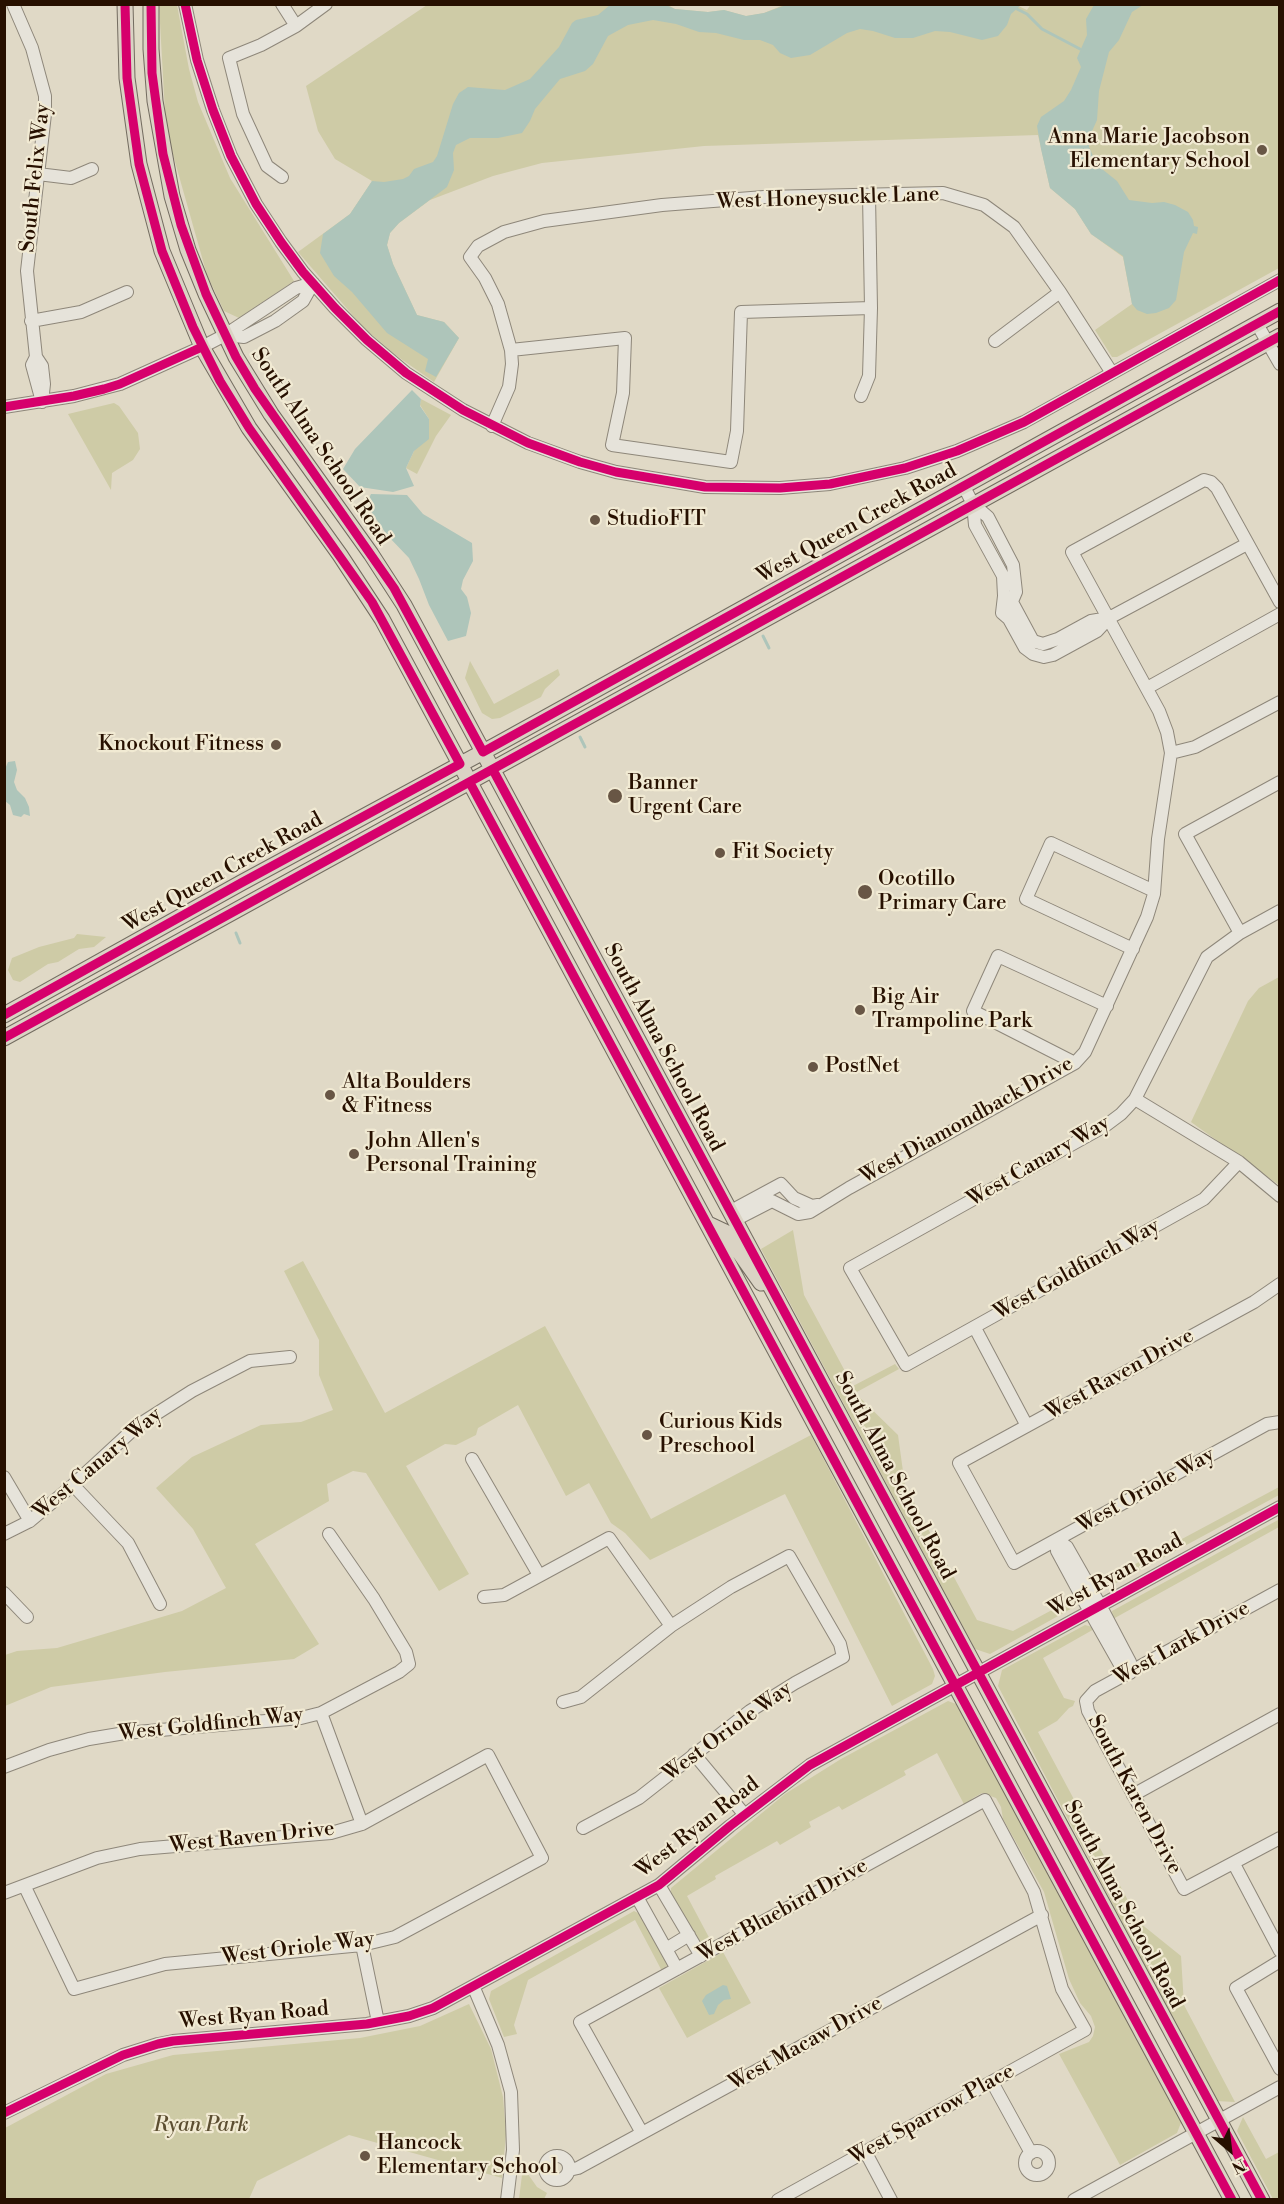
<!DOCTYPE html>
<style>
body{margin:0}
#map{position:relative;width:1284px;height:2204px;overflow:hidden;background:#e0d9c6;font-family:"Libre Bodoni",serif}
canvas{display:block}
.frame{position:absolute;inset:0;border:6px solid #271000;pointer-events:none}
.north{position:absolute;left:1200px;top:2120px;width:60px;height:60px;-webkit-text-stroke:4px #f1ead3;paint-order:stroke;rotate:152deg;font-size:16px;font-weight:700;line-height:24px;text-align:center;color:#271000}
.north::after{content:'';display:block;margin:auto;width:21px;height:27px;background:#271000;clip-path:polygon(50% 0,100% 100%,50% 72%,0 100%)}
</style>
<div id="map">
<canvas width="1284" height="2204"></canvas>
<div class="frame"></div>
<div class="north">N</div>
</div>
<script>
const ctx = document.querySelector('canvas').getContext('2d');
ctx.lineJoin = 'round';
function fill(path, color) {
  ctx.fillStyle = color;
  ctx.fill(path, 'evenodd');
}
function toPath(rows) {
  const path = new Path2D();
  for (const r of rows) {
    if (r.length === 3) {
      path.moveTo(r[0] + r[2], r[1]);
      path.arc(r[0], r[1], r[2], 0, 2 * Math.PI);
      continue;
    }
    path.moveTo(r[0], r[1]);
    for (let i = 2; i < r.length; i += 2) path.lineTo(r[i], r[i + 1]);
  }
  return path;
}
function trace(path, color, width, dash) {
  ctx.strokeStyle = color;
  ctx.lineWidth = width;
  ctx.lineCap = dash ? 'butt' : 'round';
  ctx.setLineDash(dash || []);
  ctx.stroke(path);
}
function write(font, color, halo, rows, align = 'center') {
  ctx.font = font + ' "Libre Bodoni",serif';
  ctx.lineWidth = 4.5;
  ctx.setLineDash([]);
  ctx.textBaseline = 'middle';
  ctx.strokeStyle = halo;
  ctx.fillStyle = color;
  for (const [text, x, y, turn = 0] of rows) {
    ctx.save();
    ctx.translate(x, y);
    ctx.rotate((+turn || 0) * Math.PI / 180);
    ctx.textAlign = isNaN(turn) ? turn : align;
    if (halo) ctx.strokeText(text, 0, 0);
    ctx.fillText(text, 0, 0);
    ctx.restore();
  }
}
const green = toPath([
 [666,4,675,9,708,12,724,10,746,16,764,13,786,4,1014,4,1027,10,1031,4,1279,5,1279,268,1117,357,1112,357,1095,330,1132,304,1123,257,1091,234,1075,209,1050,188,1038,135,704,146,542,163,493,176,430,200,399,223,390,233,387,245,393,264,417,315,444,322,459,338,434,382,394,354,362,326,298,252,350,214,372,181,335,159,318,131,306,86,427,5],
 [159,5,177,5,189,69,198,102,230,178,294,281,239,318,224,311,207,275,166,130],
 [421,399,451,415,436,436,417,474,406,468,429,419,420,405],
 [114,403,119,406,138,433,140,449,133,460,112,473,111,490,68,414],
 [470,661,494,704,558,669,560,675,545,689,541,697,500,718,492,719,482,713,465,678],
 [77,934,106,937,94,947,79,949,58,962,48,964,20,982,13,980,8,970,12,958,39,947,74,938],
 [1279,977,1279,1185,1191,1122,1248,1001,1259,988],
 [793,1230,804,1295,853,1386,895,1364,899,1369,855,1393,898,1435,905,1486,977,1620,1013,1631,1076,1597,1076,1606,990,1654,975,1649,761,1249],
 [303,1261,385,1413,545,1326,651,1519,811,1435,933,1669,935,1676,932,1684,892,1706,785,1494,650,1560,625,1533,611,1523,589,1483,566,1496,518,1405,478,1428,476,1435,456,1445,445,1444,406,1466,469,1574,439,1591,366,1473,353,1471,327,1484,329,1501,255,1544,319,1644,294,1659,165,1672,51,1687,5,1706,5,1655,17,1651,57,1648,182,1611,226,1588,193,1529,156,1488,192,1457,261,1425,301,1422,333,1410,319,1375,319,1340,284,1271],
 [1279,1487,1279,1495,1103,1590,1096,1585],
 [1278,1520,1279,1521,1279,1527,1113,1619,1112,1611],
 [1085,1625,1096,1628,1043,1658,1064,1698,1075,1701,1073,1706,1069,1708,1057,1721,1038,1732,1140,1923,1181,1956,1184,2005,1235,2102,1216,2101,998,1686,1002,1670],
 [948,1701,959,1705,1182,2120,1177,2133,1120,2165,1059,2054,1089,2042,1093,2036,1095,2027,1091,2016,1080,2003,1069,1979,1044,1892,1003,1819,1001,1807,996,1798,982,1793,973,1798,965,1806,937,1753,904,1771,906,1775,842,1810,839,1806,809,1822,811,1827,780,1845,777,1841,715,1876,716,1879,687,1896,713,1945,706,1947,696,1940,671,1896,671,1888,785,1794,841,1759],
 [634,1911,644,1916,668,1963,663,1973,635,1920,528,1980,514,2025,517,2034,504,2037,489,1999,491,1991],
 [723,1952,751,2003,687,2038,659,1988],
 [469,2004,491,2049,503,2097,506,2134,502,2178,349,2135,257,2181,249,2199,5,2199,5,2128,106,2074,173,2055,360,2038,420,2026],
 [1243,2117,1266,2159,1279,2152,1279,2199,1273,2199,1237,2131],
 [523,2167,537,2187,547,2193,544,2199,519,2199]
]);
const water = toPath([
 [786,5,1014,4,1020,6,1011,14,1007,25,998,36,982,40,950,32,935,31,913,38,895,38,873,31,860,29,847,33,810,55,791,58,780,53,773,45,760,40,744,40,716,33,699,32,676,24,653,20,628,25,608,36,593,64,585,71,560,79,535,109,530,121,522,133,498,138,470,138,456,145,453,153,454,170,447,187,399,223,390,233,387,245,393,264,417,315,444,322,459,338,436,377,425,371,428,359,387,333,352,292,334,276,320,253,323,234,350,214,372,181,384,182,403,179,409,176,414,169,433,162,437,156,453,104,459,93,468,87,505,90,530,79,559,47,572,23,576,20,598,15,610,5,666,5,675,9,708,12,724,10,746,16,764,13],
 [1094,5,1143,5,1132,12,1119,40,1109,52,1099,91,1097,120,1089,138,1089,147,1094,158,1102,169,1117,181,1129,200,1152,203,1164,202,1175,205,1188,212,1193,220,1194,226,1198,227,1197,234,1193,233,1184,252,1176,300,1169,308,1156,313,1147,314,1137,310,1132,304,1123,256,1091,234,1075,209,1050,188,1041,149,1037,126,1041,117,1064,101,1071,90,1081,67,1077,58,1087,35,1086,19],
 [412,390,421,399,420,406,429,419,429,439,414,451,406,468,414,486,393,492,360,487,343,469,355,449],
 [371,494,407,495,423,514,472,543,473,561,463,580,461,589,467,597,471,613,466,636,448,641,429,605,419,579,409,558,387,535,366,504],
 [15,761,17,770,14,782,17,790,25,798,29,807,30,816,24,814,21,817,13,815,10,805,5,801,5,769,8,762],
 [723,1985,727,1986,731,1999,724,2000,718,2005,714,2014,709,2015,702,2001,706,1995]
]);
const stream = toPath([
 [1017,9,1027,14,1042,29,1080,49],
 [763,636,769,648],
 [580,737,585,747],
 [236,933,240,943]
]);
const minor = toPath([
 [13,4,32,48,45,96,45,114,27,271,36,357,42,366,44,384,42,402],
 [185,4,197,60,213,110,231,156,256,204,281,242,303,272,335,308,367,340,406,373,463,410,528,443,580,462,616,472,705,487,780,488,830,484,905,468,957,451,1024,422,1280,280],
 [282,4,296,26],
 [38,174,71,178,92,169],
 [282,177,267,166,243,114,229,58,261,45,296,26,326,4],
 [31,321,81,312,127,292],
 [1257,324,1280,364],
 [225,335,244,337,275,321,303,301,313,283],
 [995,341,1060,292],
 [511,350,625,338,623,393,612,445,731,462,737,431,741,312,871,308],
 [36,357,32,365,41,398],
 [861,396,869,376,871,308,869,195],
 [4,407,74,396,120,384,202,347,225,335,296,288,313,283],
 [492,426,509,387,512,364,511,350,498,304,485,278,470,257,478,246,504,232,544,221,662,205,764,197,943,193,984,205,1014,227,1060,292,1112,373],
 [963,485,973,504,988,517,1013,565,1016,592,1010,606,1002,613],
 [973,504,975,525,1003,576,1004,596,1002,613],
 [1012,602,1033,641,1043,644,1058,639,1091,621,1109,618],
 [1002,613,1009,619,1025,648,1033,654,1044,657,1053,655,1097,631,1109,618,1247,544],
 [1147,688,1280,614],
 [1171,753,1195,747,1280,702],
 [1240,933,1185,834,1280,782],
 [1133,949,1026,899,1051,843,1154,891],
 [1075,1063,973,1011,998,956,1107,1006],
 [1135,1099,1239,1162,1280,1196],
 [1239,1162,1204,1199,906,1365,850,1268,1105,1126,1121,1114,1135,1099,1207,957,1240,933,1280,911],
 [731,1211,781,1184,794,1198,812,1206,818,1205],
 [735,1220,772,1201,798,1214,810,1212,849,1188,1075,1063,1085,1052,1147,917,1154,894,1158,839,1171,753,1167,732,1159,711,1072,552,1204,480,1211,482,1217,488,1280,602],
 [1280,1284,1254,1302,959,1463,1014,1563,1267,1424,1280,1422],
 [975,1328,1027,1426],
 [472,1459,539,1575],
 [4,1477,30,1521],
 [73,1485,128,1543,160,1604],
 [4,1534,30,1521,73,1485,137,1426,192,1391,250,1361,290,1357],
 [1057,1540,1067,1547,1100,1605,1130,1662,1130,1673],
 [1057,1540,1057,1551,1084,1601,1122,1668,1130,1673],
 [1280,1590,1095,1691,1086,1701,1088,1711,1184,1889,1280,1838],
 [4,1593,27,1617],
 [484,1597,504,1595,609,1538,671,1626],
 [563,1702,581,1697,671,1626,731,1587,789,1556,840,1644,843,1657,795,1683,750,1711,639,1798,583,1828],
 [321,1713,362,1824],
 [694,1754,744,1814],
 [4,1767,49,1750,89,1739,125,1733,301,1718,321,1713,399,1672,409,1664,406,1652,374,1599,329,1534],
 [1133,1795,1280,1714],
 [1234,1864,1280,1951],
 [659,1885,701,1956],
 [4,1893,97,1858,140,1849,331,1833,362,1824,488,1755,542,1858,395,1937,362,1945,165,1964,74,1989,25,1887],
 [637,1897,677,1969],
 [362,1945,378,2022],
 [666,1949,689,1935],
 [1280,1961,1236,1988,1280,2069],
 [474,1988,498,2045,511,2092,513,2150,507,2200],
 [992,2082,1031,2153],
 [4,2113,123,2055,158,2044,173,2041,367,2024,409,2016,433,2008,659,1885,730,1826,810,1765,1280,1507],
 [642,2133,580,2022,985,1800,1034,1892,1062,1989,1085,2030,778,2200],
 [865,2151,891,2200],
 [1037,2163,12],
 [557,2168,12],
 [569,2170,578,2168,1042,1915],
 [1074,2200,1280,2087]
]);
const major = toPath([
 [125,4,127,78,139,164,162,251,202,347,249,428,340,555,382,619,1232,2200],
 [151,4,151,49,155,101,172,196,188,250,206,294,236,357,271,414,371,554,404,605,1262,2200],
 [4,1015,241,883,496,745,1280,311],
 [4,1038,1280,336],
 [708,1224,725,1232,761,1283]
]);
const cycleway = toPath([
 [151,4,152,73,163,154,181,225,206,294,236,357,255,389,394,588,483,752,1280,311],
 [185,4,197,60,213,110,231,156,256,204,281,242,303,272,335,308,367,340,406,373,463,410,528,443,580,462,616,472,705,487,780,488,830,484,905,468,957,451,1024,422,1280,280],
 [4,407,74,396,104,389,120,384,202,347],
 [493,770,1262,2200],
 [470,783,1232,2200],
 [4,1015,241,883,460,764,372,602,249,428,220,381,193,327,162,251,139,164,127,78,125,4],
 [4,1038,1280,336],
 [4,2113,123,2055,158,2044,173,2041,367,2024,409,2016,433,2008,659,1885,730,1826,810,1765,1280,1507]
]);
const markers = [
 [1262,150,6,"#685645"],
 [595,520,6,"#685645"],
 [276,745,6,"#685645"],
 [615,796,8,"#685645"],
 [720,853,6,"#685645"],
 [865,892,8,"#685645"],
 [860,1010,6,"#685645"],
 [813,1067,6,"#685645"],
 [330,1095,6,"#685645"],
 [354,1154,6,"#685645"],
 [647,1435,6,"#685645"],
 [365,2156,6,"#685645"]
];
const poiNames = [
 ["Anna Marie Jacobson",1250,138,"right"],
 ["Elementary School",1250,162,"right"],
 ["StudioFIT",607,520],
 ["Knockout Fitness",264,745,"right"],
 ["Banner",628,784],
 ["Urgent Care",628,808],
 ["Fit Society",732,853],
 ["Ocotillo",878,880],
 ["Primary Care",878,904],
 ["Big Air",872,998],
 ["Trampoline Park",872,1022],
 ["PostNet",825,1067],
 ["Alta Boulders",342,1083],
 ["& Fitness",342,1107],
 ["John Allen's",366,1142],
 ["Personal Training",366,1166],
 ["Curious Kids",659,1423],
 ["Preschool",659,1447],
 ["Hancock",377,2144],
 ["Elementary School",377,2168]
];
const streetNames = [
 ["South Felix Way",36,178,-84],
 ["West Honeysuckle Lane",828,199,-2],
 ["South Alma School Road",320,447,56],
 ["West Queen Creek Road",857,524,-29],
 ["West Queen Creek Road",223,873,-29],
 ["South Alma School Road",663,1048,62],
 ["West Diamondback Drive",967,1121,-29],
 ["West Canary Way",1039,1162,-30],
 ["West Goldfinch Way",1077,1270,-29],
 ["West Raven Drive",1120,1375,-29],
 ["West Canary Way",98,1464,-40],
 ["South Alma School Road",894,1476,62],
 ["West Oriole Way",1146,1491,-29],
 ["West Ryan Road",1116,1576,-29],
 ["West Lark Drive",1182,1644,-29],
 ["West Goldfinch Way",211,1725,-6],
 ["West Oriole Way",728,1732,-36],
 ["South Karen Drive",1134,1795,62],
 ["West Ryan Road",698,1828,-38],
 ["West Raven Drive",252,1838,-6],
 ["South Alma School Road",1123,1905,62],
 ["West Bluebird Drive",783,1911,-29],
 ["West Oriole Way",298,1949,-7],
 ["West Ryan Road",254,2016,-5],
 ["West Macaw Drive",806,2044,-29],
 ["West Sparrow Place",932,2115,-29]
];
const parkNames = [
 ["Ryan Park",201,2126]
];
fill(green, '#cecba6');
fill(water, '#aec5ba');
trace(stream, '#aec5ba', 3);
trace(minor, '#8e877a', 14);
trace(major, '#736c60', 17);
trace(minor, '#e6e3da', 12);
trace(major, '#dad3c4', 15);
trace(cycleway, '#d6006c', 9);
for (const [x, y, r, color] of markers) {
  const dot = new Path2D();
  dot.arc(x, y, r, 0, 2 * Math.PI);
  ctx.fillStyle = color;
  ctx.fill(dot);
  trace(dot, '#f1ead3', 2);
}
write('21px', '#271000', '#f1ead3', poiNames, 'left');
write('21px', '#271000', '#f1ead3', streetNames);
write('italic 21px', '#5c4e31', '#f1ead3', parkNames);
</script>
